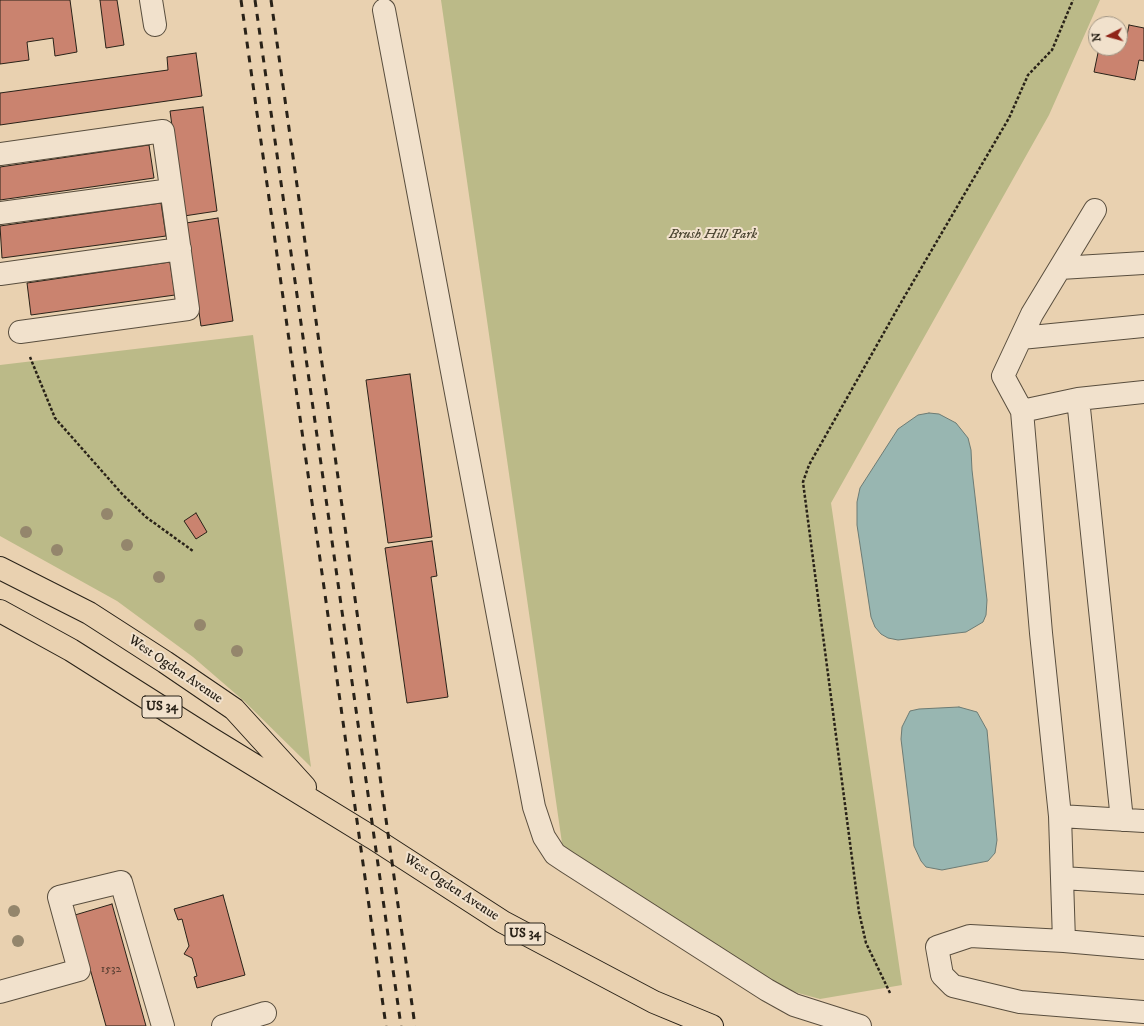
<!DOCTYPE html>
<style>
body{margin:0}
#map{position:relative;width:1144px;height:1026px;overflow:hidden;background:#e9d1b0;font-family:"IM FELL DW Pica",serif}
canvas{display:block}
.north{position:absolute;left:1088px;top:16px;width:40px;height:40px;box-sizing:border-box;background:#f1e1cc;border:1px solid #a19584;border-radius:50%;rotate:264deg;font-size:11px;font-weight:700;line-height:16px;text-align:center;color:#292218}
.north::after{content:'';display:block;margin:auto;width:14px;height:18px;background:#8f2418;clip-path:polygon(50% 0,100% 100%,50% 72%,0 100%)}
</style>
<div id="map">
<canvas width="1144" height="1026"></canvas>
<div class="north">N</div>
</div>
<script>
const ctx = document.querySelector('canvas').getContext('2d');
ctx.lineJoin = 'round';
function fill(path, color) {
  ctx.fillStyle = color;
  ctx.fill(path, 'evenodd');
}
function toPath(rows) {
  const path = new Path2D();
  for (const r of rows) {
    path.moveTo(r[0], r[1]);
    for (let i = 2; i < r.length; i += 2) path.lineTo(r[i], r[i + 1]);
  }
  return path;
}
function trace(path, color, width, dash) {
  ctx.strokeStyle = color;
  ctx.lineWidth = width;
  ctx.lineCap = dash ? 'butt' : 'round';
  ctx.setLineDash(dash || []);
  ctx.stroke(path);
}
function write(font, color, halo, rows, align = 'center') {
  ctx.font = font + ' "IM FELL DW Pica",serif';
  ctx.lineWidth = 4;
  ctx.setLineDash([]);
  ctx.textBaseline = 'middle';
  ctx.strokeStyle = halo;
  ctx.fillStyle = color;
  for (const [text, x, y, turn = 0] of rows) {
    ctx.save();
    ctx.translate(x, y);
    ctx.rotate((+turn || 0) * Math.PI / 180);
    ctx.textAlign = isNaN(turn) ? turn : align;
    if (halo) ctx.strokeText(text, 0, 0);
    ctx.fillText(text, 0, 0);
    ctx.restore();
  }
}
const green = toPath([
 [441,0,1100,0,1049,115,831,503,902,985,820,999,798,993,777,985,563,850],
 [253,335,311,767,244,701,193,657,117,601,0,536,0,365]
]);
const water = toPath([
 [929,413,939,414,956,423,968,438,971,450,972,470,987,600,986,615,983,622,966,632,898,640,888,638,881,634,875,627,871,617,857,525,857,502,860,488,898,429,918,415,929,413],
 [959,707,977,712,987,730,997,840,995,853,988,861,942,870,926,867,921,861,914,846,901,739,902,727,910,711,919,709,959,707]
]);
const building = toPath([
 [0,0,70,0,77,52,55,56,53,38,27,42,29,60,0,64,0,0],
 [100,0,117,0,124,45,106,48,100,0],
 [1129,25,1144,28,1144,61,1139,60,1135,80,1094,72,1099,48,1120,48,1120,44,1125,45,1129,25],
 [196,53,202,96,0,125,0,93,168,70,167,57,196,53],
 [203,107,217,211,184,216,170,111,203,107],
 [149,145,154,178,0,200,0,167,149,145],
 [161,203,166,236,2,258,0,226,161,203],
 [218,218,233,321,201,326,186,223,218,218],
 [170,262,175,295,31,315,27,283,170,262],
 [410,374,432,537,388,543,366,380,410,374],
 [196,513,207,532,196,539,184,521,196,513],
 [432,541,437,576,431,577,448,697,407,703,385,548,432,541],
 [223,895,245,975,197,988,194,977,197,976,192,958,184,954,189,946,182,919,178,920,174,909,223,895],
 [112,904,146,1026,106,1026,75,915,112,904]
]);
const path = toPath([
 [30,357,55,418,123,495,146,517,193,551],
 [890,993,866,943,859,912,803,482,809,465,899,306,1009,118,1028,75,1052,50,1073,0]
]);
const minor = toPath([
 [151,0,155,25],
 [384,10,534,807,544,837,555,854,567,862,767,990,794,1005,860,1026],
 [0,154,163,131,188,309,20,332],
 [1095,210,1032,314,1003,376,1022,411,1041,633,1060,816,1144,821],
 [0,213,171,190],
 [1060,268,1144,263],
 [0,274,180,249],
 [1021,338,1144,326],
 [1078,399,1144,392],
 [1022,411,1078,399,1122,820],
 [1060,816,1064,941,970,936,937,947,942,975,953,986,1020,1002,1144,1012],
 [1062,878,1144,883],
 [1064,941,1144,948],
 [0,992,79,970,59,897,121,882,163,1026],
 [223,1026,265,1013]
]);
const major = toPath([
 [0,568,89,613,165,662,234,709,305,787],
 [0,611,71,650,210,738,373,838,503,922,654,1002,712,1026]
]);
const rail = toPath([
 [241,0,386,1026],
 [255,0,401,1026],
 [271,0,415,1026]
]);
const trees = [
 [107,514],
 [26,532],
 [127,545],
 [57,550],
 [159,577],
 [200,625],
 [237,651],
 [14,911],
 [18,941]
];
const numberNames = [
 ["1532",111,970]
];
const shields = [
 [162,707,40],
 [525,934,40]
];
const shieldNames = [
 ["US 34",162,707],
 ["US 34",525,934]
];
const parkNames = [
 ["Brush Hill Park",713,235]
];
const streetNames = [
 ["West Ogden Avenue",175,670,34],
 ["West Ogden Avenue",451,888,33]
];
fill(green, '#bbba88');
fill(water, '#98b6b1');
trace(water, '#6c7b74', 1);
fill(building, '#ca836f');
trace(building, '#292218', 1);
trace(minor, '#594e3e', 24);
trace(major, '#292218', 24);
trace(path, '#292218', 2.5, [3, 2]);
trace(minor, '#f1e1cc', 22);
trace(major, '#e9d1b0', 22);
trace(rail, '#292218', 3, [7, 7]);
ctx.fillStyle = '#94866c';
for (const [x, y] of trees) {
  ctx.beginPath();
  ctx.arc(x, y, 6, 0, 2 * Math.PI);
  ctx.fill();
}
write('12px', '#513a2e', null, numberNames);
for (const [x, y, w] of shields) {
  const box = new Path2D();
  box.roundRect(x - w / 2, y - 11, w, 22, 3);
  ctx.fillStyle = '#f1e1cc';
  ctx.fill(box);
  trace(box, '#292218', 1);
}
write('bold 13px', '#292218', null, shieldNames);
write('italic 14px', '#4e4834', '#f1e1cc', parkNames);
write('14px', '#292218', '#f1e1cc', streetNames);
</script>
